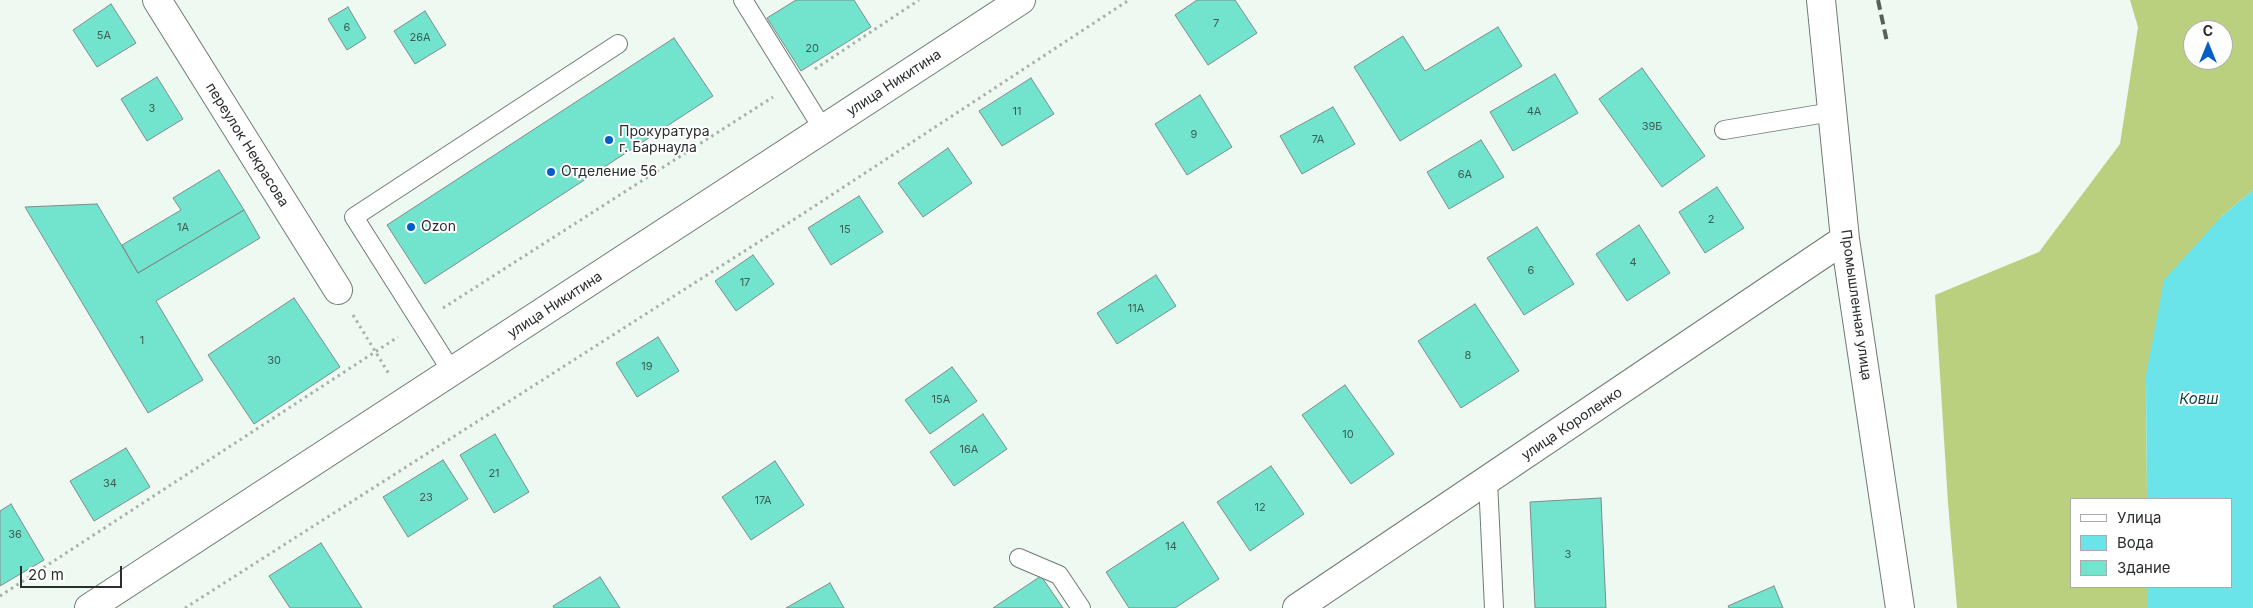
<!DOCTYPE html>
<meta charset="utf-8">
<style>
body{margin:0}
#map{position:relative;width:2253px;height:608px;overflow:hidden;background:#edf9f1;font-family:Inter,sans-serif}
canvas{display:block}
.legend{position:absolute;left:2070px;top:498px;width:162px;height:90px;box-sizing:border-box;background:#fff;border:1px solid #aaacab;margin:0;padding:6px 9px;list-style:none;font-size:15px;color:#2a2f2c}
.legend li{display:flex;align-items:center;gap:10px;height:25px}
.legend b{width:25px;border:1px solid #aaacab}
.north{position:absolute;left:2183px;top:20px;width:50px;height:50px;box-sizing:border-box;background:#fff;border:1px solid #aaacab;border-radius:50%;rotate:0deg;font-size:14px;font-weight:700;line-height:20px;text-align:center;color:#2a2f2c}
.north::after{content:'';display:block;margin:auto;width:18px;height:22px;background:#055dc7;clip-path:polygon(50% 0,100% 100%,50% 72%,0 100%)}
.scale{position:absolute;left:20px;top:566px;width:102px;height:22px;box-sizing:border-box;border:2px solid #2a2f2c;border-top:0;padding-left:6px;font-size:15px;line-height:18px;white-space:nowrap;color:#2a2f2c;-webkit-text-stroke:4px #fff;paint-order:stroke}
</style>
<div id="map">
<canvas width="2253" height="608"></canvas>
<ul class="legend">
<li><b style="height:6px;background:#fff"></b>Улица</li>
<li><b style="height:14px;background:#6ae4e9"></b>Вода</li>
<li><b style="height:14px;background:#72e4ce"></b>Здание</li>
</ul>
<div class="north">С</div>
<div class="scale">20 m</div>
</div>
<script>
const ctx = document.querySelector('canvas').getContext('2d');
ctx.lineJoin = 'round';
function fill(path, color) {
  ctx.fillStyle = color;
  ctx.fill(path, 'evenodd');
}
function toPath(rows) {
  const path = new Path2D();
  for (const r of rows) {
    path.moveTo(r[0], r[1]);
    for (let i = 2; i < r.length; i += 2) path.lineTo(r[i], r[i + 1]);
  }
  return path;
}
function trace(path, color, width, dash) {
  ctx.strokeStyle = color;
  ctx.lineWidth = width;
  ctx.lineCap = dash ? 'butt' : 'round';
  ctx.setLineDash(dash || []);
  ctx.stroke(path);
}
function write(font, color, halo, rows, align = 'center') {
  ctx.font = font + ' Inter,sans-serif';
  ctx.lineWidth = 4;
  ctx.setLineDash([]);
  ctx.textBaseline = 'middle';
  ctx.strokeStyle = halo;
  ctx.fillStyle = color;
  for (const [text, x, y, turn = 0] of rows) {
    ctx.save();
    ctx.translate(x, y);
    ctx.rotate((+turn || 0) * Math.PI / 180);
    ctx.textAlign = isNaN(turn) ? turn : align;
    if (halo) ctx.strokeText(text, 0, 0);
    ctx.fillText(text, 0, 0);
    ctx.restore();
  }
}
const forest = toPath([
 [2130,0,2253,0,2253,190,2221,217,2146,375,2147,499,2072,499,2072,587,2148,587,2148,608,1957,608,1948,503,1935,295,2039,252,2120,144,2138,27],
 [2193,30,2223,30,2223,60,2193,60]
]);
const water = toPath([
 [2253,190,2253,608,2148,608,2148,587,2232,587,2232,499,2147,499,2146,375,2164,280,2221,217]
]);
const building = toPath([
 [796,0,854,0,871,27,801,71,767,18,796,0],
 [1197,0,1235,0,1257,33,1208,65,1175,15,1197,0],
 [111,4,136,43,97,67,73,30,111,4],
 [348,7,366,38,347,50,328,19,348,7],
 [425,11,446,45,415,64,394,31,425,11],
 [1498,27,1522,66,1400,141,1354,67,1403,36,1425,71,1498,27],
 [674,38,713,96,425,284,387,225,674,38],
 [1642,68,1705,156,1662,187,1599,99,1642,68],
 [1555,74,1578,113,1513,151,1490,112,1555,74],
 [157,77,183,119,147,141,121,99,157,77],
 [1031,78,1054,114,1002,146,979,111,1031,78],
 [1200,95,1232,147,1187,175,1155,124,1200,95],
 [1333,107,1355,144,1302,174,1280,136,1333,107],
 [1481,140,1504,177,1449,209,1427,172,1481,140],
 [948,148,972,183,923,217,898,183,948,148],
 [219,170,244,210,138,273,122,245,181,210,173,198,219,170],
 [1717,187,1744,228,1705,253,1679,212,1717,187],
 [859,196,883,232,831,265,808,228,859,196],
 [97,204,138,273,244,210,260,238,156,301,203,380,148,413,25,207,97,204],
 [1639,225,1670,273,1627,301,1596,254,1639,225],
 [1537,227,1574,284,1524,315,1487,258,1537,227],
 [753,255,774,284,736,311,715,281,753,255],
 [1156,275,1176,306,1117,344,1097,313,1156,275],
 [294,298,340,367,254,424,208,355,294,298],
 [1475,304,1519,371,1461,408,1418,341,1475,304],
 [658,337,679,371,637,397,616,363,658,337],
 [952,367,977,401,930,434,905,400,952,367],
 [1345,385,1394,454,1351,484,1302,415,1345,385],
 [983,414,1007,449,954,486,930,452,983,414],
 [495,434,529,492,494,513,460,455,495,434],
 [126,448,150,487,94,521,70,481,126,448],
 [443,460,468,499,408,537,383,497,443,460],
 [775,461,804,505,751,540,722,497,775,461],
 [1271,466,1304,514,1250,551,1217,502,1271,466],
 [1601,498,1606,608,1535,608,1530,502,1601,498],
 [11,504,44,560,0,586,0,511,11,504],
 [1183,522,1219,579,1175,608,1129,608,1106,572,1183,522],
 [321,543,362,608,290,608,269,576,321,543],
 [1041,576,1063,608,993,608,1041,576],
 [600,577,620,608,554,608,553,606,600,577],
 [830,583,844,608,786,608,830,583],
 [1774,586,1783,608,1729,608,1728,606,1774,586]
]);
const path = toPath([
 [815,69,919,0],
 [443,308,773,97],
 [353,315,389,374],
 [0,596,398,337],
 [185,608,801,215,1129,0]
]);
const lane = toPath([
 [743,0,823,129],
 [1724,130,1832,112],
 [452,372,354,217,618,44],
 [1488,481,1494,608],
 [1019,558,1059,575,1081,608]
]);
const street = toPath([
 [157,0,338,290],
 [1821,0,1845,239,1900,608],
 [89,608,1021,0],
 [1297,608,1845,239]
]);
const rail = toPath([
 [1878,0,1887,42]
]);
const markers = [
 [609,140,5,"#055dc7"],
 [551,172,5,"#055dc7"],
 [411,227,5,"#055dc7"]
];
const numberNames = [
 ["7",1216,24],
 ["6",347,28],
 ["5А",104,36],
 ["26А",420,38],
 ["20",812,49],
 ["3",152,109],
 ["11",1017,112],
 ["4А",1534,112],
 ["39Б",1652,127],
 ["9",1194,135],
 ["7А",1318,140],
 ["6А",1465,175],
 ["2",1711,220],
 ["1А",183,228],
 ["15",845,230],
 ["4",1633,263],
 ["6",1531,271],
 ["17",745,283],
 ["11А",1136,309],
 ["1",142,341],
 ["8",1468,356],
 ["30",274,361],
 ["19",647,367],
 ["15А",941,400],
 ["10",1348,435],
 ["16А",969,450],
 ["21",494,474],
 ["34",110,484],
 ["23",426,498],
 ["17А",763,501],
 ["12",1260,508],
 ["36",15,535],
 ["14",1171,547],
 ["3",1568,555]
];
const streetNames = [
 ["улица Никитина",894,83,-33],
 ["переулок Некрасова",247,145,58],
 ["улица Никитина",555,305,-33],
 ["Промышленная улица",1856,305,82],
 ["улица Короленко",1572,424,-34]
];
const poiNames = [
 ["Прокуратура",619,132],
 ["г. Барнаула",619,148],
 ["Отделение 56",561,172],
 ["Ozon",421,227]
];
const waterNames = [
 ["Ковш",2199,399]
];
fill(forest, '#bbd07e');
fill(water, '#6ae4e9');
fill(building, '#72e4ce');
trace(building, '#7f8c89', 1);
trace(lane, '#707b74', 20);
trace(street, '#707b74', 30);
trace(path, '#a7b1aa', 3, [2.5, 4]);
trace(lane, '#fff', 18);
trace(street, '#fff', 28);
trace(rail, '#595f5b', 4, [10, 5]);
for (const [x, y, r, color] of markers) {
  const dot = new Path2D();
  dot.arc(x, y, r, 0, 2 * Math.PI);
  ctx.fillStyle = color;
  ctx.fill(dot);
  trace(dot, '#fff', 2);
}
write('11px', '#3c5c54', null, numberNames);
write('14px', '#2a2f2c', '#fff', streetNames);
write('14px', '#2a2f2c', '#fff', poiNames, 'left');
write('italic 15px', '#0e4749', '#fff', waterNames);
</script>
